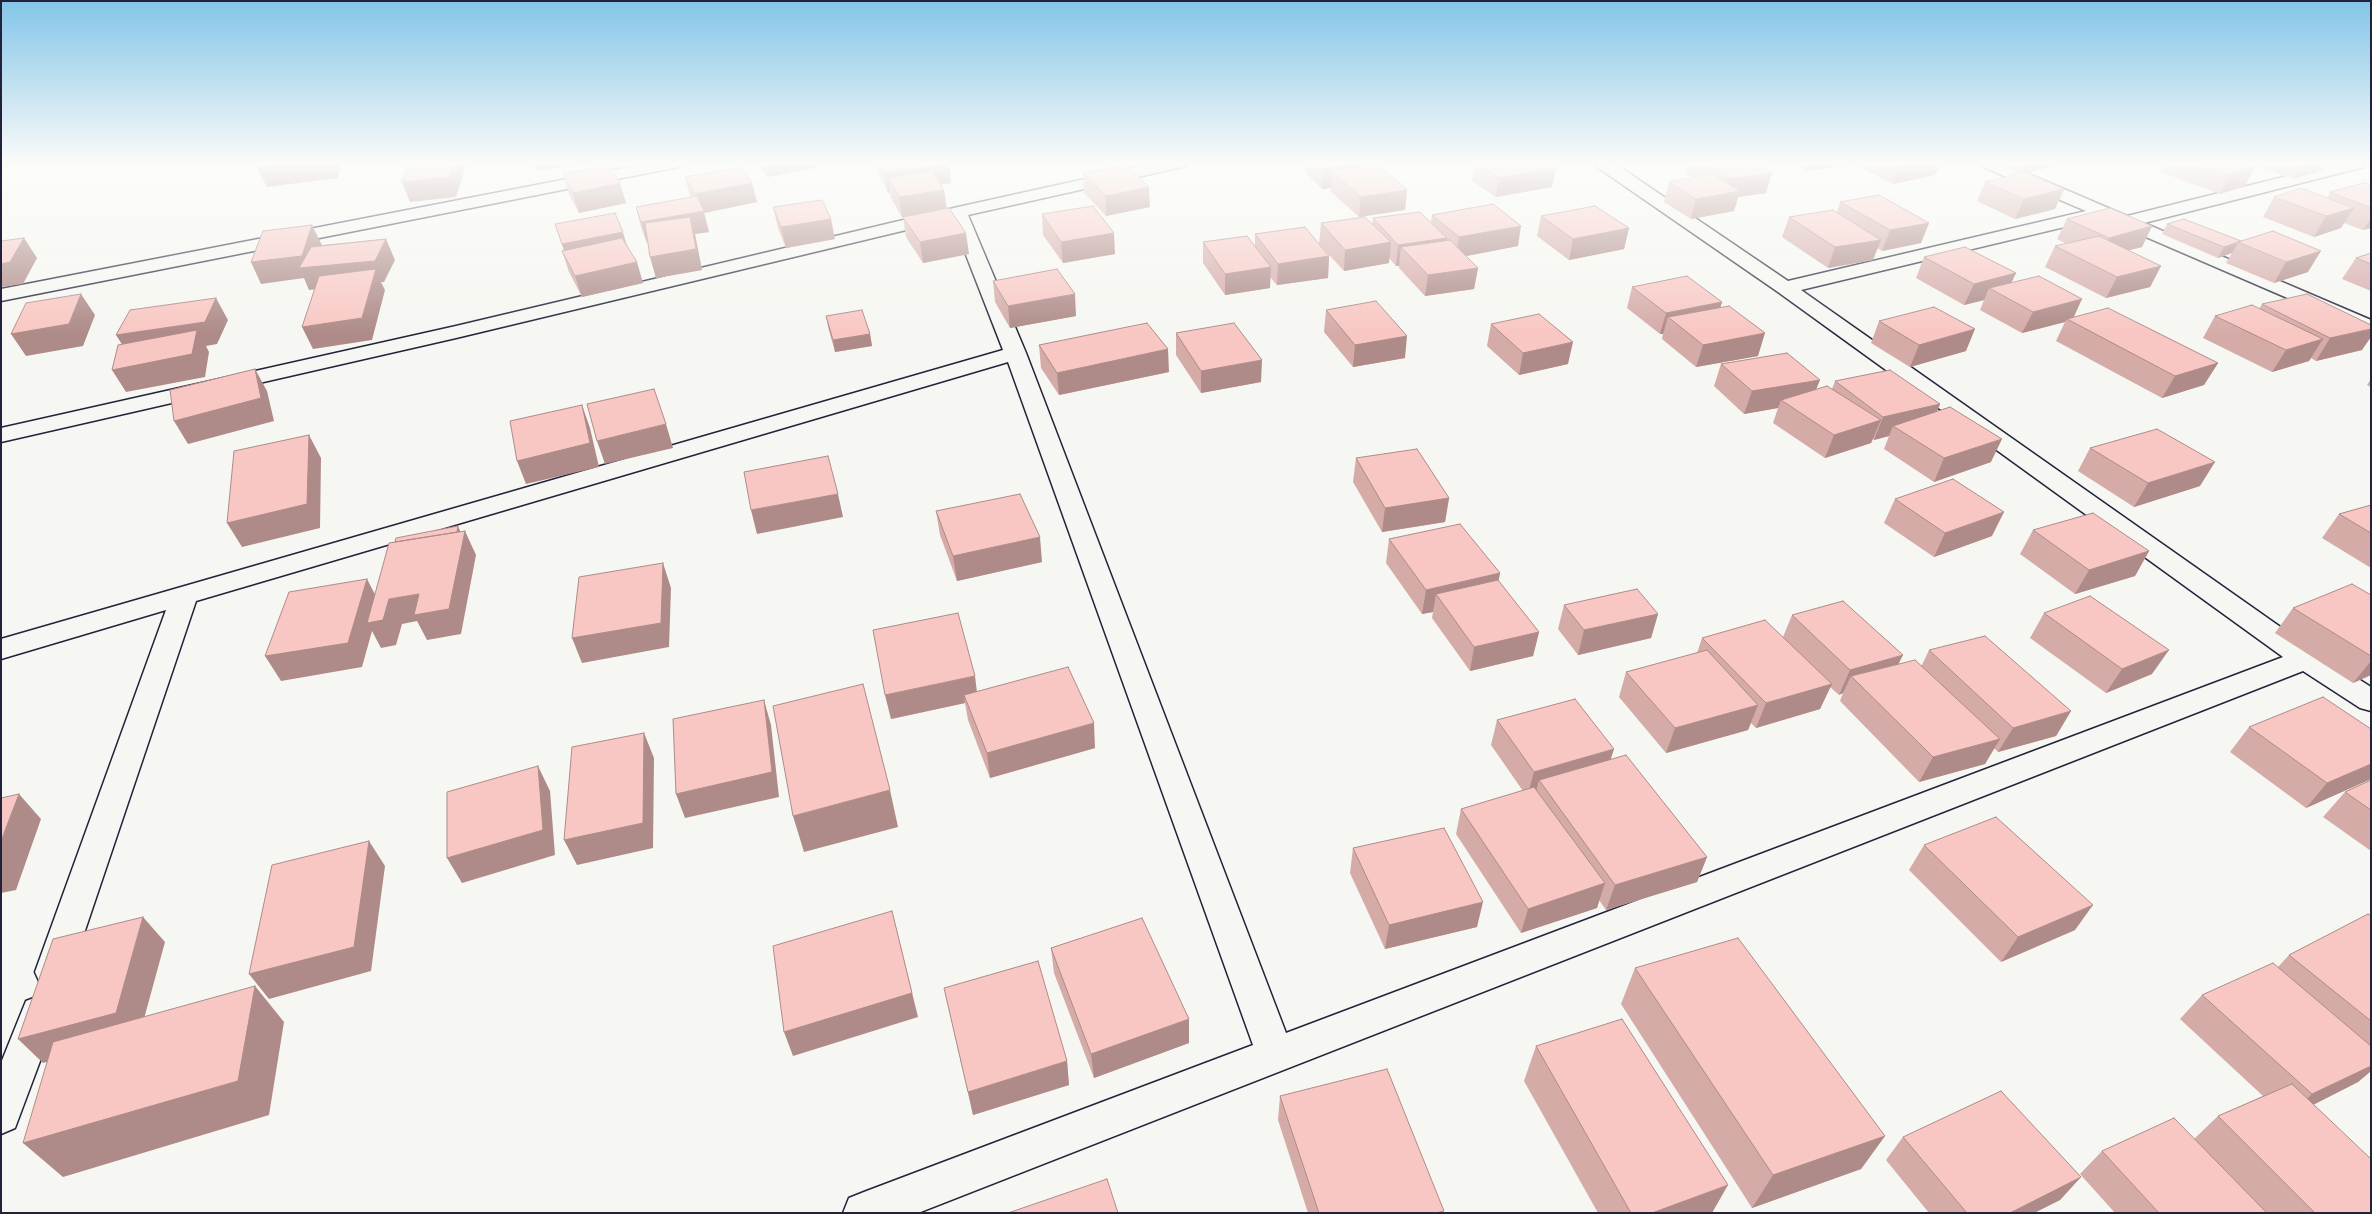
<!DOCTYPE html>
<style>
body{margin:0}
#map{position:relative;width:2372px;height:1214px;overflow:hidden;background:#f6f6f2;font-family:Dekko,sans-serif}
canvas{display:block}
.frame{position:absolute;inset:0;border:2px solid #22223b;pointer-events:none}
</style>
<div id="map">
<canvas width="2372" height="1214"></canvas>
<div class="frame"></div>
</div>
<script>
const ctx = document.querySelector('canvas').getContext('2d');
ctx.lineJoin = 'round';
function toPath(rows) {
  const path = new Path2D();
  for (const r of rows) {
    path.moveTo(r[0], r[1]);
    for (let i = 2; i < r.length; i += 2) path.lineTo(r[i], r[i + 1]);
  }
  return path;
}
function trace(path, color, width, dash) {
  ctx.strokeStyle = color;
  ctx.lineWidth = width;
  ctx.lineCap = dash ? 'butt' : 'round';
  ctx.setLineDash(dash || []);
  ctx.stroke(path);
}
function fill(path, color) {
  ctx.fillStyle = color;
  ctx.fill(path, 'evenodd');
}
const minor = toPath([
 [649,163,681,163,679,167,673,168,1,301,1,289,649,163],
 [1157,163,1186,163,1184,167,1178,168,968,215,1026,353,1286,1033,2283,657,1778,292,1597,167,1595,163,1614,163,1788,281,2086,211,1983,167,1981,163,2003,163,2127,216,2339,163,2366,163,2364,167,2144,223,2371,320,2371,334,2102,218,1801,290,2316,652,2371,687,2371,711,2360,708,2303,671,918,1213,843,1213,849,1198,864,1192,1253,1045,1008,362,196,601,71,972,66,983,53,988,40,983,35,972,166,610,1,659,1,639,1003,350,952,219,456,338,1,442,1,428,456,326,958,207,1157,163],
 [39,996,52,1001,58,1013,15,1128,1,1134,1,1063,26,1001,39,996]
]);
const wall = toPath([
 [757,163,814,163,815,168,767,177],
 [877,163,948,163,951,183,941,185,946,209,969,254,923,263,906,237,903,217,902,217,891,198,890,192,888,193,879,174],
 [1118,163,1141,163,1126,165,1150,207,1106,216,1084,193,1083,173,1121,166],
 [1306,163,1383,163,1382,168,1407,190,1405,210,1359,217,1330,191,1331,188,1322,189,1305,172],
 [1475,163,1548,163,1552,187,1496,197,1472,181],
 [1688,163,1756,163,1772,173,1766,193,1738,197,1734,211,1691,219,1664,202,1669,182,1692,178,1686,173],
 [1793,163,1845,163,1844,166,1805,171],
 [1854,163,1940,163,1935,175,1893,184,1854,164],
 [1994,163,2060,163,2059,165,2027,173,2064,189,2055,209,2015,219,1977,201,1985,182,2019,173],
 [2162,163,2244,163,2245,186,2220,194,2158,171],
 [2250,163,2327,163,2323,170,2293,179],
 [563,174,626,203,579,213,569,194],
 [685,177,752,183,757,202,704,213,709,232,695,234,702,270,656,278,648,243,647,243,641,227,636,207,690,197],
 [2371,185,2371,228,2363,230,2344,223,2341,228,2314,237,2263,217,2274,197,2327,198,2330,192],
 [1840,202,1929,223,1921,243,1882,251,1877,248,1873,260,1828,268,1782,237,1789,217,1837,212],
 [773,207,835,239,786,248,778,228],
 [1042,214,1115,254,1063,263,1043,235],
 [1432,215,1518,246,1466,256,1478,268,1474,289,1425,296,1399,268,1399,266,1396,266,1389,258,1389,263,1344,271,1319,244,1321,223,1372,224,1373,218,1431,222],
 [1541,216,1629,228,1624,249,1569,260,1537,236],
 [2067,219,2152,226,2142,247,2128,250,2161,266,2150,287,2106,298,2045,267,2055,246,2067,244,2057,239],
 [2184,219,2308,272,2274,283,2226,263,2232,253,2218,258,2162,234,2167,224],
 [555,224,627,245,643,283,582,297,569,272,562,251,564,251],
 [1255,234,1329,256,1328,278,1277,285,1270,277,1270,288,1225,295,1203,263,1203,242,1255,246],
 [2371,253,2371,291,2342,279,2356,258],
 [1924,257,2016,273,2011,283,2073,317,2218,363,2204,385,2162,398,2056,341,2065,322,2022,333,1980,310,1984,300,1964,305,1916,278],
 [993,281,1076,316,1010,328,995,302],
 [1632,287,1722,302,1720,307,1758,356,1696,367,1662,339,1663,334,1660,334,1627,308],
 [2262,304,2362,350,2316,361,2311,358,2309,361,2272,372,2203,338,2215,316,2259,309],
 [1326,310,1405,358,1353,367,1324,332],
 [826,316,870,334,872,346,835,352,828,327],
 [1879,321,1966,351,1910,367,1871,343],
 [1491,324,1568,364,1519,375,1487,346],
 [1176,333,1261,382,1201,393,1176,355],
 [1039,345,1169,372,1059,395,1041,368],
 [1721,364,1816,389,1832,389,1835,381,1940,404,1937,412,1991,462,1934,482,1884,449,1889,436,1874,440,1873,439,1871,443,1825,458,1773,423,1778,408,1744,414,1714,386],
 [2371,379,2371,387,2367,385],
 [2090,448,2200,486,2134,507,2078,471],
 [1356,458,1449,498,1445,522,1382,532,1353,482],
 [1895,499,1992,536,1934,557,1884,523],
 [2371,505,2371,568,2322,538,2339,514],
 [936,511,1042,562,957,581,940,535],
 [2033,530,2149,551,2135,576,2075,594,2020,554],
 [1389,539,1500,573,1498,581,1539,632,1533,656,1470,671,1432,618,1433,612,1422,614,1386,563],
 [2371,595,2371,675,2353,683,2275,633,2293,608],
 [1564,605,1658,614,1651,638,1578,655,1558,629],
 [2044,613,2152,674,2106,693,2030,638],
 [1792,615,1898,664,1922,665,1929,650,2071,711,2056,736,1998,752,1994,748,1985,764,1919,782,1840,701,1843,693,1839,695,1830,687,1820,709,1756,728,1751,723,1748,730,1666,753,1619,697,1626,672,1697,653,1702,638,1783,637],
 [977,691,1095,748,990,778,968,720,965,703,891,719],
 [1497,720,1611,760,1707,857,1697,882,1606,910,1599,900,1597,908,1521,933,1456,834,1461,809,1523,791,1491,745],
 [2249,727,2371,779,2306,808,2230,752],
 [2371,780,2371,851,2323,817,2345,792],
 [1924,845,2075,930,2001,962,1909,870],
 [1353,848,1477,927,1385,949,1350,873],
 [2371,916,2371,1071,2358,1082,2313,1105,2371,1213,2115,1213,2080,1174,2102,1151,2194,1139,2218,1116,2263,1096,2180,1019,2202,995,2278,967,2289,955],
 [1051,948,1189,1043,1094,1078,1054,973],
 [1635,968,1885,1136,1861,1169,1752,1208,1621,1004],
 [944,988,1067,1061,1069,1085,973,1115],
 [1536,1046,1712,1213,1598,1213,1524,1081],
 [1280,1096,1443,1213,1308,1213,1278,1120],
 [1903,1137,2081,1177,2060,1200,2034,1213,1929,1213,1886,1160]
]);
const shadedWall = toPath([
 [296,163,342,163,338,178,267,187,257,168],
 [453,163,465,163,466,165,456,197,410,202,402,182],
 [534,163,585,163,585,164,536,171],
 [764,163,814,163,815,168,767,177],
 [1030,163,1043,163,1030,165],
 [1121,163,1141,163,1121,166],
 [1369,163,1383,163,1381,180,1332,171,1331,188,1322,189,1323,169],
 [1807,163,1845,163,1844,166,1805,171],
 [1909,163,1940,163,1935,175,1893,184,1900,164],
 [2026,163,2060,163,2059,165,2021,174],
 [2302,163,2327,163,2323,170,2293,179],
 [949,164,951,183,896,191,888,178,890,192,888,193,885,173],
 [2255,167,2245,186,2220,194,2230,175],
 [1556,168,1552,187,1496,197,1499,178],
 [1772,173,1766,193,1738,197,1734,211,1691,219,1696,199,1724,194,1728,179],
 [620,183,626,203,579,213,573,193],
 [752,183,757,202,704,213,709,232,695,234,702,270,656,278,650,257,694,234,647,243,641,222,699,212,695,194],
 [1149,187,1150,207,1106,216,1106,196],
 [2064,189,2055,209,2015,219,2024,199],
 [944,190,947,210,902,217,899,197],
 [1407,190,1405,210,1359,217,1361,197],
 [2354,208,2341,228,2314,237,2326,216],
 [2371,218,2371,228,2363,230],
 [831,219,835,239,786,248,781,227],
 [1929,223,1921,243,1882,251,1890,230],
 [312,225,322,245,386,239,395,260,384,282,381,282,385,290,372,340,313,349,302,327,372,283,309,290,304,278,261,284,251,262],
 [1521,226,1518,246,1456,258,1459,237],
 [2152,226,2142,247,2099,258,2109,238],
 [1629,228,1624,249,1569,260,1573,239],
 [623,232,629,253,569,265,562,244],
 [966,233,969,254,923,263,920,242],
 [1114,233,1115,254,1063,263,1061,242],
 [24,238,37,258,23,284,1,287,1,264],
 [1447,238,1444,259,1401,247,1399,266,1396,266,1398,245],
 [1881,240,1873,260,1828,268,1835,247],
 [1391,242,1389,263,1344,271,1345,250],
 [2238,243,2232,253,2218,258,2224,247],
 [2321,251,2308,272,2274,283,2286,262],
 [1329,256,1328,278,1277,285,1278,264],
 [637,262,643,283,582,297,575,276],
 [2161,266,2150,287,2106,298,2117,277],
 [1271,267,1270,288,1225,295,1225,274],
 [1478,268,1474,289,1425,296,1428,275],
 [2016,273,2006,294,1989,288,1984,300,1964,305,1974,284],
 [81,294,95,315,83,346,26,356,11,334],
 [1075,294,1076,316,1010,328,1008,306],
 [216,298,228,320,217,344,206,346,209,352,205,377,126,392,112,370,130,357,116,335],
 [2082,299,2072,321,2067,319,2065,322,2022,333,2033,312],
 [1722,302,1716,323,1668,317,1663,334,1660,334,1666,313],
 [1975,329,1966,351,1910,367,1919,345],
 [2371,329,2371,337,2362,350,2316,361,2330,338],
 [1765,333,1758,356,1696,367,1703,345],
 [870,334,872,346,835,352,833,340],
 [1407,336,1405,358,1353,367,1355,345],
 [2323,339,2309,361,2272,372,2286,350],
 [1573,342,1568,364,1519,375,1523,353],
 [1168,349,1169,372,1059,395,1057,373],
 [1262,360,1261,382,1201,393,1201,371],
 [2218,363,2204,385,2162,398,2175,376],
 [255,369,267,391,274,421,188,444,174,421],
 [1820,380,1811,402,1781,400,1778,408,1744,414,1752,391],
 [1940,404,1930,427,1893,426,1889,436,1874,440,1883,417],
 [582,405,590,428,599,467,526,484,517,461],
 [1881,420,1871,443,1825,458,1834,435],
 [666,424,673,448,605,464,597,441],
 [309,435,321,458,320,528,242,547,227,523],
 [2002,439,1991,462,1934,482,1944,458],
 [2215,462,2200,486,2134,507,2148,483],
 [838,494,843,517,757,534,751,510],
 [1449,498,1445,522,1382,532,1385,508],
 [2004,512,1992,536,1934,557,1945,533],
 [458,526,463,538,465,531,476,555,461,634,427,640,417,621,402,624,396,645,381,648,372,631,362,667,281,681,265,656,367,579,380,604,389,599,419,594,449,609,399,565],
 [1040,537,1042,562,957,581,953,556],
 [2149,551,2135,576,2075,594,2089,570],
 [663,563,671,588,669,647,582,663,572,638],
 [1500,573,1495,598,1436,594,1433,612,1422,614,1426,590],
 [1658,614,1651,638,1578,655,1584,630],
 [1539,632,1533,656,1470,671,1474,647],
 [2169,650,2152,674,2106,693,2122,669],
 [1903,655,1891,679,1851,676,1843,693,1839,695,1850,670],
 [2371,661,2371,675,2353,683],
 [975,676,978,701,964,695,965,703,891,719,885,695],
 [1832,684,1820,709,1756,728,1766,703],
 [764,700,771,725,779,797,685,818,676,794],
 [1758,705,1748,730,1666,753,1675,728],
 [2071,711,2056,736,1998,752,2013,728],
 [1094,723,1095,748,990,778,987,753],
 [644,733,654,758,653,848,577,865,564,840],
 [2000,739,1985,764,1919,782,1933,757],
 [1614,749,1606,774,1539,780,1535,795,1527,797,1534,772],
 [2371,764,2371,779,2306,808,2327,783],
 [538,766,550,791,555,855,462,883,447,858],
 [890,790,898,827,804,852,793,816],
 [19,794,41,819,16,890,1,893,1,841],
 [369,841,385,866,371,971,269,999,249,974],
 [1707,857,1697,882,1606,910,1615,885],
 [1605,883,1597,908,1521,933,1528,909],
 [1483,902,1477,927,1385,949,1389,925],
 [2093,905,2075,930,2001,962,2018,937],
 [892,911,918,1017,793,1056,784,1032],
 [143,917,165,942,139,1037,43,1063,18,1039],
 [255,986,284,1022,269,1115,63,1177,23,1143],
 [1189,1019,1189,1043,1094,1078,1091,1054],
 [1067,1061,1069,1085,973,1115,968,1092],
 [2371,1066,2371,1071,2358,1082,2287,1118,2312,1094],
 [1885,1136,1861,1169,1752,1208,1773,1175],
 [2081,1177,2060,1200,2034,1213,2010,1213],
 [1728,1185,1712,1213,1652,1213]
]);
const building = toPath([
 [259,163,296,163,257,168,259,163],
 [409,163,453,163,449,177,402,182,409,163],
 [880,163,948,163,949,164,885,173,880,163],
 [1317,163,1369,163,1323,169,1317,163],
 [1477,163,1548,163,1556,168,1499,178,1477,163],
 [1704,163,1756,163,1772,173,1728,179,1704,163],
 [1897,163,1909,163,1900,164,1897,163],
 [2198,163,2244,163,2255,167,2230,175,2198,163],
 [1377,164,1407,190,1361,197,1332,171,1377,164],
 [609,165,620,183,573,193,563,174,609,165],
 [1126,165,1149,187,1106,196,1083,173,1126,165],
 [741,167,752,183,695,194,685,177,741,167],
 [932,171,944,190,899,197,888,178,932,171],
 [2025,172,2064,189,2024,199,1985,182,2025,172],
 [1712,174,1740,191,1696,199,1669,182,1712,174],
 [2364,183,2371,185,2371,208,2330,192,2364,183],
 [2301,188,2354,208,2326,216,2274,197,2301,188],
 [1879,195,1929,223,1890,230,1840,202,1879,195],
 [697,196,704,211,641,222,636,207,697,196],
 [822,200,831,219,781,227,773,207,822,200],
 [1493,204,1521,226,1459,237,1432,215,1493,204],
 [1093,206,1114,233,1061,242,1042,214,1093,206],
 [1595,206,1629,228,1573,239,1541,216,1595,206],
 [949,208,966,233,920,242,903,217,949,208],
 [2110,208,2152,226,2109,238,2067,219,2110,208],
 [1833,210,1881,240,1835,247,1789,217,1833,210],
 [1420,212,1447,238,1398,245,1373,218,1420,212],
 [615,213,623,232,562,244,555,224,615,213],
 [690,217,696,249,650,257,645,223,690,217],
 [1365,217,1391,242,1345,250,1321,223,1365,217],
 [2184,219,2241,241,2224,247,2167,224,2184,219],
 [312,225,302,256,251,262,263,231,312,225],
 [1305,227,1329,256,1278,264,1255,234,1305,227],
 [2273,231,2321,251,2286,262,2238,242,2273,231],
 [1247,236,1271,267,1225,274,1203,242,1247,236],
 [2099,236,2161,266,2117,277,2055,246,2099,236],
 [24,238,10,262,1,264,1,241,24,238],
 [622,238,637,262,575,276,562,251,622,238],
 [386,239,375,261,299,268,311,247,386,239],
 [1450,240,1478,268,1428,275,1401,247,1450,240],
 [1965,247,2016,273,1974,284,1924,257,1965,247],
 [2371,253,2371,264,2356,258,2371,253],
 [376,269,362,318,302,327,319,276,376,269],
 [1057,269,1075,294,1008,306,993,281,1057,269],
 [1687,276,1722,302,1666,313,1632,287,1687,276],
 [2039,276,2082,299,2033,312,1989,288,2039,276],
 [81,294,69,324,11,334,26,303,81,294],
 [2307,294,2371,325,2371,329,2330,338,2262,304,2307,294],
 [216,298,205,322,116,335,130,310,216,298],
 [1376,301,1407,336,1355,345,1326,310,1376,301],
 [2252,305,2323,339,2286,350,2215,316,2252,305],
 [1729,306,1765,333,1703,345,1668,317,1729,306],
 [1934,307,1975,329,1919,345,1879,321,1934,307],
 [2108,308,2218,363,2175,376,2067,319,2108,308],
 [862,310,870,334,833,340,826,316,862,310],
 [1539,314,1573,342,1523,353,1491,324,1539,314],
 [1147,323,1168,349,1057,373,1039,345,1147,323],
 [1234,323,1262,360,1201,371,1176,333,1234,323],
 [197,330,192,354,112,370,118,345,197,330],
 [1787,353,1820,380,1752,391,1721,364,1787,353],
 [255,369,261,398,174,421,170,390,255,369],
 [1890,370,1940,404,1883,417,1835,381,1890,370],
 [1827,386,1881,420,1834,435,1781,400,1827,386],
 [654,389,666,424,597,441,587,404,654,389],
 [582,405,590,443,517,461,510,421,582,405],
 [1950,407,2002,439,1944,458,1893,426,1950,407],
 [2157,429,2215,462,2148,483,2090,448,2157,429],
 [309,435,307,504,227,523,234,451,309,435],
 [1417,449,1449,498,1385,508,1356,458,1417,449],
 [828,456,838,494,751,510,744,472,828,456],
 [1953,479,2004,512,1945,533,1895,499,1953,479],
 [1020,494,1040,537,953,556,936,511,1020,494],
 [2371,505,2371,533,2339,514,2371,505],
 [2093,513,2149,551,2089,570,2033,530,2093,513],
 [1460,524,1500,573,1426,590,1389,539,1460,524],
 [458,526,457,532,395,542,396,538,458,526],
 [465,531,449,609,414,615,419,594,389,599,383,620,367,623,389,543,465,531],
 [663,563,661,623,572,638,579,577,663,563],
 [367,579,348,643,265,656,289,592,367,579],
 [1498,580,1539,632,1474,647,1436,594,1498,580],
 [2352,584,2371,595,2371,656,2293,608,2352,584],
 [1637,589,1658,614,1584,630,1564,605,1637,589],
 [2090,596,2169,650,2122,669,2044,613,2090,596],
 [1843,601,1903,655,1850,670,1792,615,1843,601],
 [958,613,975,676,885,695,873,630,958,613],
 [1765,620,1832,684,1766,703,1702,638,1765,620],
 [1985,636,2071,711,2013,728,1929,650,1985,636],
 [1707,650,1758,705,1675,728,1626,672,1707,650],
 [1915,660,2000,739,1933,757,1851,676,1915,660],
 [1068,667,1094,723,987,753,964,695,1068,667],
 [863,684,890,790,793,816,773,706,863,684],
 [2323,697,2371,729,2371,764,2327,783,2249,727,2323,697],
 [1575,699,1614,749,1534,772,1497,720,1575,699],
 [764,700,772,772,676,794,673,719,764,700],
 [644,733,643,823,564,840,572,747,644,733],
 [1626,755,1707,857,1615,885,1539,780,1626,755],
 [538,766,543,830,447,858,447,792,538,766],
 [2371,780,2371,810,2345,792,2371,780],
 [1534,787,1605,883,1528,909,1461,809,1534,787],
 [19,794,1,841,1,798,19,794],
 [1996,817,2093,905,2018,937,1924,845,1996,817],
 [1444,828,1483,902,1389,925,1353,848,1444,828],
 [369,841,354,947,249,974,272,865,369,841],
 [892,911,912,993,784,1032,773,946,892,911],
 [2368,914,2371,916,2371,1021,2289,955,2368,914],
 [143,917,116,1013,18,1039,53,939,143,917],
 [1142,918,1189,1019,1091,1054,1051,948,1142,918],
 [1738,938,1885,1136,1773,1175,1635,968,1738,938],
 [1038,961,1067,1061,968,1092,944,988,1038,961],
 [2273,963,2371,1046,2371,1066,2312,1094,2202,995,2273,963],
 [255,986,238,1081,23,1143,53,1042,255,986],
 [1622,1019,1728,1185,1652,1213,1631,1213,1536,1046,1622,1019],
 [1387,1069,1444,1211,1436,1213,1319,1213,1280,1096,1387,1069],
 [2292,1084,2371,1159,2371,1213,2315,1213,2218,1116,2292,1084],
 [2001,1091,2081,1177,2010,1213,1967,1213,1903,1137,2001,1091],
 [2174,1118,2267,1213,2159,1213,2102,1151,2174,1118],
 [1107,1179,1118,1213,1008,1213,1107,1179]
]);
trace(minor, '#22223b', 3);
fill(minor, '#f6f6f2');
fill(wall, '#d5aba8');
fill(shadedWall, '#ae8b88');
fill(building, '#f8c7c3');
trace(building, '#ae8b88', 1);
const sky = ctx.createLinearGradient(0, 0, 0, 333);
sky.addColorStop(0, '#83c5e8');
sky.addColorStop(0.49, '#fbfbf9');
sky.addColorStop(1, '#fbfbf900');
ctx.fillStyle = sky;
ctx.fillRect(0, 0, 2372, 333);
</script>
